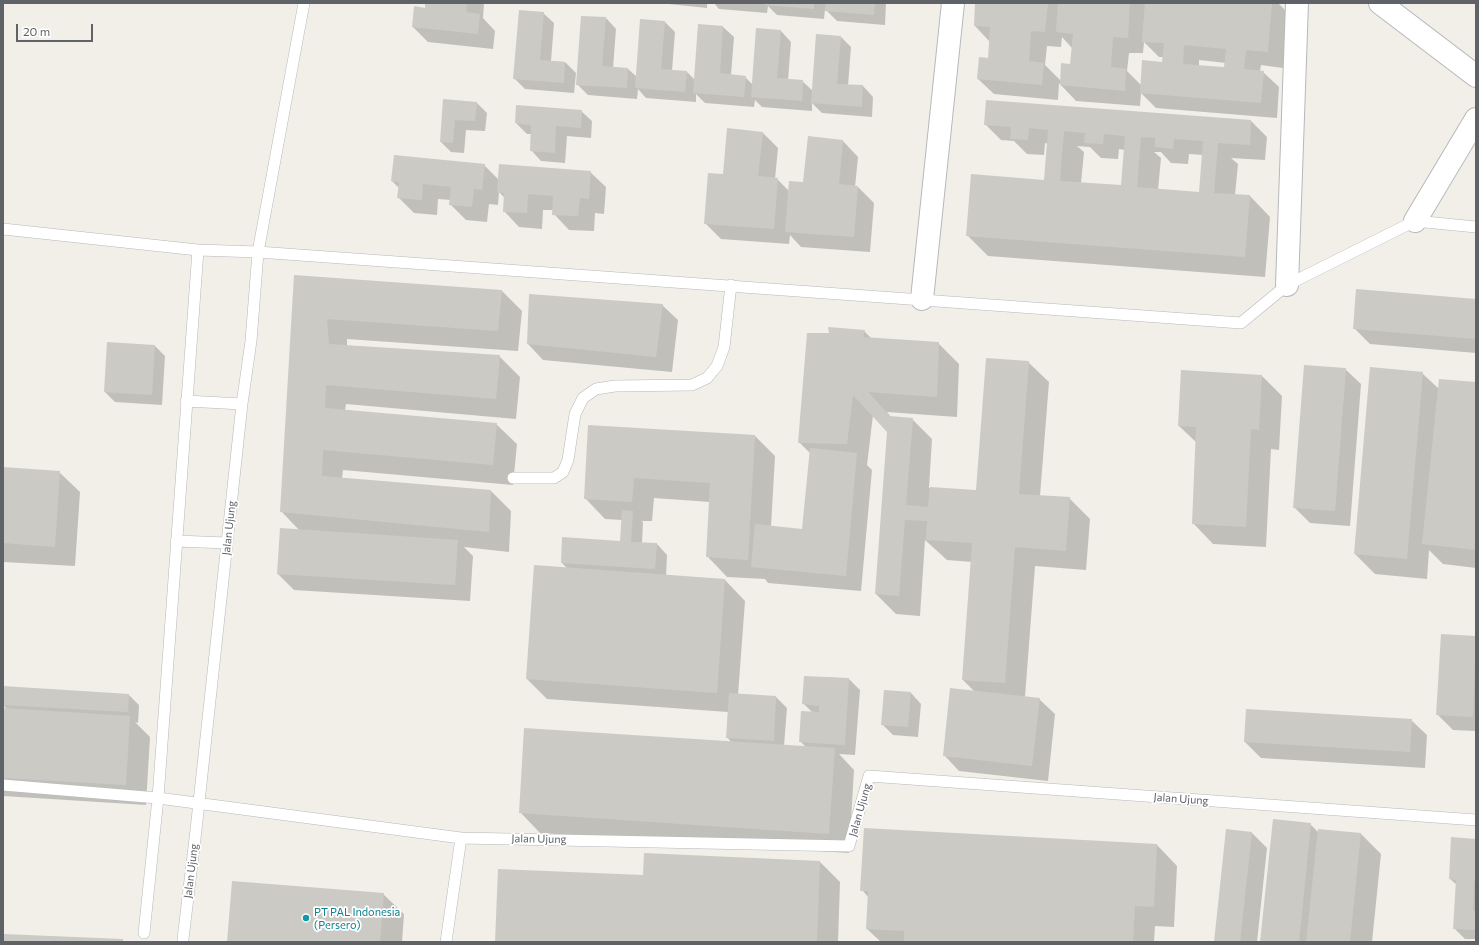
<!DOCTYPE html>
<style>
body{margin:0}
#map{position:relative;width:1479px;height:945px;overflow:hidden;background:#f1efe8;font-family:Commissioner,sans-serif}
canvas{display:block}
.frame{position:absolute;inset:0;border:4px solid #5f6368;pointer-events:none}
.scale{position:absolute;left:16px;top:24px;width:77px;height:18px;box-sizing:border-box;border:2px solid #5f6368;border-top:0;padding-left:5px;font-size:12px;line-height:14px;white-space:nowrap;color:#5f6368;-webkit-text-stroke:3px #fff;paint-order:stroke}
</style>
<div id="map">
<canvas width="1479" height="945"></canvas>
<div class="frame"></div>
<div class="scale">20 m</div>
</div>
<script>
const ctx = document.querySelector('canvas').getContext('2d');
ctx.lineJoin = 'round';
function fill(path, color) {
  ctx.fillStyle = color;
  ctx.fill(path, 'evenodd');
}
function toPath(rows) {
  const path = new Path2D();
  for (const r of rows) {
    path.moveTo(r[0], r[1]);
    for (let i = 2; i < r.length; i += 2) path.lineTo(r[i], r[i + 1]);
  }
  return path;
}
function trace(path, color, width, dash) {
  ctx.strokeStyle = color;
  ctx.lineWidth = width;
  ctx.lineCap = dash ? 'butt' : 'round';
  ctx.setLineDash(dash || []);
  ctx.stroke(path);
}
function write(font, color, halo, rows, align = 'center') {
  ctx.font = font + ' Commissioner,sans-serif';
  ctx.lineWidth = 3.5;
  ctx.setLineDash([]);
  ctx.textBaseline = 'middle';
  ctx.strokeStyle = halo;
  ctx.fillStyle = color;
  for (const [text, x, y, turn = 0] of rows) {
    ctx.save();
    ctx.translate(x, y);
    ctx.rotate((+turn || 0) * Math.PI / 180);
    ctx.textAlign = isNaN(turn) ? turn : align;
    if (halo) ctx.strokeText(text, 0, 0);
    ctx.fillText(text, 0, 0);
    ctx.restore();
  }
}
const shadow = toPath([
 [426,3,484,3,483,18,495,31,493,49,428,42,413,27,426,9],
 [659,3,707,3,707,8],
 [714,3,886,3,885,25,837,21,825,9,824,19,777,15,768,6,767,13,719,9],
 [976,3,1278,3,1288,13,1283,68,1261,65,1260,71,1263,72,1279,87,1277,118,1156,108,1141,93,1140,106,1076,101,1059,83,1058,100,994,94,978,79,989,59,990,42,975,26],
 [1062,37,1072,48,1071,65,1061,81,1045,65,1047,46,1061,47],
 [1144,42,1159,57,1164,57,1163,63,1141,85,1127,71,1129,53,1143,53],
 [1199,60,1226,63,1225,68,1199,66],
 [543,13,554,23,551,61,565,62,576,73,574,93,525,89,514,78],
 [606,18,616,29,613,68,628,69,637,77,665,22,675,32,672,71,687,72,695,80,699,25,723,27,734,37,731,75,745,77,753,85,781,31,791,42,788,80,802,81,813,91,841,37,851,47,848,86,863,86,873,97,872,117,822,113,812,103,812,111,762,107,755,100,754,107,705,103,696,94,696,102,646,98,638,89,637,99,588,95,577,84],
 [444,100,477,103,487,113,485,131,466,130,464,153,451,152,441,142],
 [987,101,1251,121,1267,137,1265,160,1231,158,1238,164,1235,195,1250,196,1270,217,1265,277,988,256,967,235,1045,181,1048,144,1045,143,1044,155,1027,154,1014,141,1001,140,985,124],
 [1077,146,1090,147,1101,158,1118,159,1119,149,1125,150,1122,187,1081,183,1084,152],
 [1154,152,1161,152,1171,163,1188,164,1189,154,1203,155,1200,193,1158,190,1161,158],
 [581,111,592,121,591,138,567,136,565,163,541,161,531,150,532,134,527,134,516,123],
 [762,132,778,148,775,179,777,179,789,191,804,183,843,141,858,157,855,187,858,187,874,203,870,252,801,247,790,235,789,244,721,239,705,223,724,175],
 [484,165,499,180,590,172,606,187,604,214,595,213,594,231,569,230,554,214,554,210,543,210,542,229,519,227,504,211,505,198,499,192,498,205,489,204,487,222,466,220,450,204,451,200,438,199,437,215,414,213,398,197,399,188,392,181],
 [295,276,502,291,522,311,518,351,347,339,347,346,499,356,520,377,516,419,346,404,345,411,496,424,517,444,513,485,343,470,342,479,491,491,511,511,509,552,464,547,473,556,470,601,294,590,278,574,300,531,281,511],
 [1476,300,1476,353,1370,344,1354,328],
 [662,305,678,320,672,372,543,360,528,344],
 [864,331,872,339,938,343,959,364,957,417,887,412,891,417,912,419,932,439,929,488,977,491,1028,362,1049,382,1040,496,1069,498,1090,519,1086,570,1035,566,1025,697,1039,699,1055,714,1048,781,959,771,944,755,975,692,963,680,972,562,947,560,925,540,920,616,896,614,876,594,888,431,873,415,867,465,872,470,861,591,768,583,765,579,727,577,707,556,710,502,654,498,652,521,641,521,643,522,642,543,657,544,667,555,666,576,725,580,745,601,738,695,776,697,787,708,784,746,806,747,800,741,813,713,804,704,822,677,849,679,860,690,855,755,839,754,854,770,849,853,540,833,520,812,732,743,727,737,728,712,547,699,527,679,568,569,562,563,621,542,622,520,605,519,585,498,589,426,755,436,775,456,771,527,803,530,810,453,799,442,830,335],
 [154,345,165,356,162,405,115,402,105,392],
 [1345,369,1361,384,1350,526,1310,523,1294,507],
 [1422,373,1439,389,1476,383,1476,568,1443,564,1429,550,1427,579,1375,574,1355,554],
 [1262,376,1282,396,1279,450,1271,449,1266,547,1213,544,1193,523,1197,443,1179,426],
 [3,468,59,472,80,492,75,566,3,562],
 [1442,635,1476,637,1476,731,1453,730,1437,714],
 [3,687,129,695,139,705,138,723,135,722,150,737,146,805,3,796,3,709,7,709,3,705],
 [911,693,921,704,918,737,893,735,882,724],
 [1411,720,1427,735,1425,768,1261,758,1245,742],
 [1310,824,1318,832,1361,834,1381,854,1372,942,1261,942],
 [1251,832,1267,848,1257,942,1215,942],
 [1476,840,1476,939,1465,939,1454,928,1457,885,1450,879],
 [1157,845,1177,866,1174,927,1155,926,1154,942,881,942,867,929,869,898,862,890],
 [820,862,840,882,838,942,496,942,643,876],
 [383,894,404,914,402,942,228,942]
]);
const building = toPath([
 [425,3,467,3,466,12,480,14,478,34,412,27,414,6,425,8],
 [765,3,814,3,814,9,765,5],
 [826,3,875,3,874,15,825,11],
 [975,3,1048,3,1045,32,1031,31,1029,61,1044,63,1042,85,977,79,979,57,988,58,990,27,974,26],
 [1058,3,1130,3,1128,38,1113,37,1111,67,1126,69,1125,91,1060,85,1061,63,1070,64,1073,34,1056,32],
 [1145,3,1272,3,1268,52,1246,50,1244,69,1264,71,1261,103,1140,93,1142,60,1162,62,1164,43,1142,42],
 [1184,45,1226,49,1224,67,1183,64],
 [519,10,544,12,540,60,565,62,564,83,513,79],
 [581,16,606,17,602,66,628,68,627,88,576,85],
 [640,19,665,21,661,69,687,71,685,92,635,88],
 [698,24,723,26,720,73,746,76,744,97,693,93],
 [756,28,781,30,777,78,803,80,802,101,751,97],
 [816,34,841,36,837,84,863,85,862,107,811,103],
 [443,99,477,102,475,121,455,120,453,143,440,142],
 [986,100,1251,120,1250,145,1218,143,1214,193,1250,195,1245,257,966,236,971,174,1044,180,1048,130,1029,128,1028,140,1010,139,1011,127,984,125],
 [1064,131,1085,133,1084,143,1103,144,1104,134,1125,136,1121,185,1060,181],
 [1141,137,1155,138,1155,147,1173,149,1174,139,1203,141,1199,192,1137,187],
 [516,105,582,110,581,128,556,126,555,153,530,151,531,125,515,123],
 [727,128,763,132,758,176,778,178,774,229,704,224,708,173,723,174],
 [808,136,843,140,839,184,858,186,854,237,785,232,789,181,803,182],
 [394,155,485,164,482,190,474,189,472,207,449,205,451,187,423,184,422,200,397,198,399,182,391,181],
 [499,164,591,171,589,199,580,198,578,216,552,215,553,196,528,194,527,213,503,212,504,193,497,192],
 [294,275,502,290,498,331,327,319,329,344,500,355,496,399,326,385,325,408,497,423,493,465,323,450,322,476,491,490,489,532,280,512],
 [1356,289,1476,299,1476,339,1353,329],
 [529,294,663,304,656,357,527,344],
 [828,327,865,330,863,337,939,342,937,397,868,392,890,416,913,418,906,505,928,507,930,487,976,490,986,358,1029,361,1019,494,1070,497,1066,551,1015,547,1005,683,962,680,972,543,926,540,927,521,905,520,899,596,875,594,887,432,853,395,847,444,798,443,807,333,829,333],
 [107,342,155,345,152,395,104,392],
 [1304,365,1346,368,1335,511,1293,508],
 [1370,367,1423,372,1407,559,1354,554],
 [1181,370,1262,375,1259,430,1251,429,1246,527,1192,524,1196,427,1178,426],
 [1439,379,1476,382,1476,550,1422,544],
 [588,425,755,435,748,560,706,557,710,483,634,478,632,502,584,499],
 [810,448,857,453,846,576,751,567,755,524,802,529],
 [3,467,60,471,55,547,3,543],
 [622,510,633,511,631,542,657,543,655,569,561,563,562,537,620,541],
 [280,528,458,540,455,585,277,574],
 [534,565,725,579,717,693,526,679],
 [1441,634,1476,636,1473,717,1436,715],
 [804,676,849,678,845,745,799,742,801,711,819,712,819,706,802,704],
 [3,686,129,694,128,712,3,705],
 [950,688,1040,698,1032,766,943,756],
 [884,690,911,692,908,727,881,725],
 [729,693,776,696,774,741,726,738],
 [3,708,130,716,126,785,3,778],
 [1246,709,1412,719,1410,752,1244,742],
 [524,728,835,748,829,834,519,813],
 [1273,819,1311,823,1299,942,1260,942],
 [864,828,1157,844,1154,907,1135,906,1133,942,904,942,904,931,866,929,868,891,860,891],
 [1226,829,1252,832,1240,942,1214,942],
 [1318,829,1361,833,1350,942,1306,942],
 [1451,837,1476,839,1476,881,1474,881,1473,911,1476,911,1476,930,1453,929,1456,880,1449,879],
 [644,853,820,861,817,942,495,942,498,869,643,875],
 [232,881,384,893,380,942,227,942],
 [3,934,123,939,123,942,3,942]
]);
const lane = toPath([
 [3,229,198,250,258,252,1241,323,1287,285,1415,221,1476,227],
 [186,401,242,404],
 [513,478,554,478,563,472,568,460,575,414,583,398,596,389,615,386,692,385,707,378,717,366,724,347,731,285],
 [176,541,227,543],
 [3,785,158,798,461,838,849,846,869,776,1476,820],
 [144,933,158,798,198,250],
 [183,939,196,830,242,404,251,341,258,252,304,3],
 [446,942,461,838]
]);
const street = toPath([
 [1380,3,1476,76],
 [1415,221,1476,119],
 [1287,285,1297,3],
 [922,299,953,3]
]);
const markers = [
 [306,918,4,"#0f9aa8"]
];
const streetNames = [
 ["Jalan Ujung",229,528,-84],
 ["Jalan Ujung",1181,799,4],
 ["Jalan Ujung",860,810,-74],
 ["Jalan Ujung",539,839,1],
 ["Jalan Ujung",191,871,-83]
];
const cultureNames = [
 ["PT PAL Indonesia",314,912],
 ["(Persero)",314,925]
];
fill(shadow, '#0003');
fill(building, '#cccac5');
trace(lane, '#b5b8bc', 12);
trace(street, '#b5b8bc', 24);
trace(lane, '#fff', 11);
trace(street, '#fff', 22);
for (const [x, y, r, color] of markers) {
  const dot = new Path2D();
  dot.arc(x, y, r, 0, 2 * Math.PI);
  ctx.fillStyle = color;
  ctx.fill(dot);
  trace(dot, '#fff', 1.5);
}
write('11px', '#5f6368', '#fff', streetNames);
write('11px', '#0d838f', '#fff', cultureNames, 'left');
</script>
